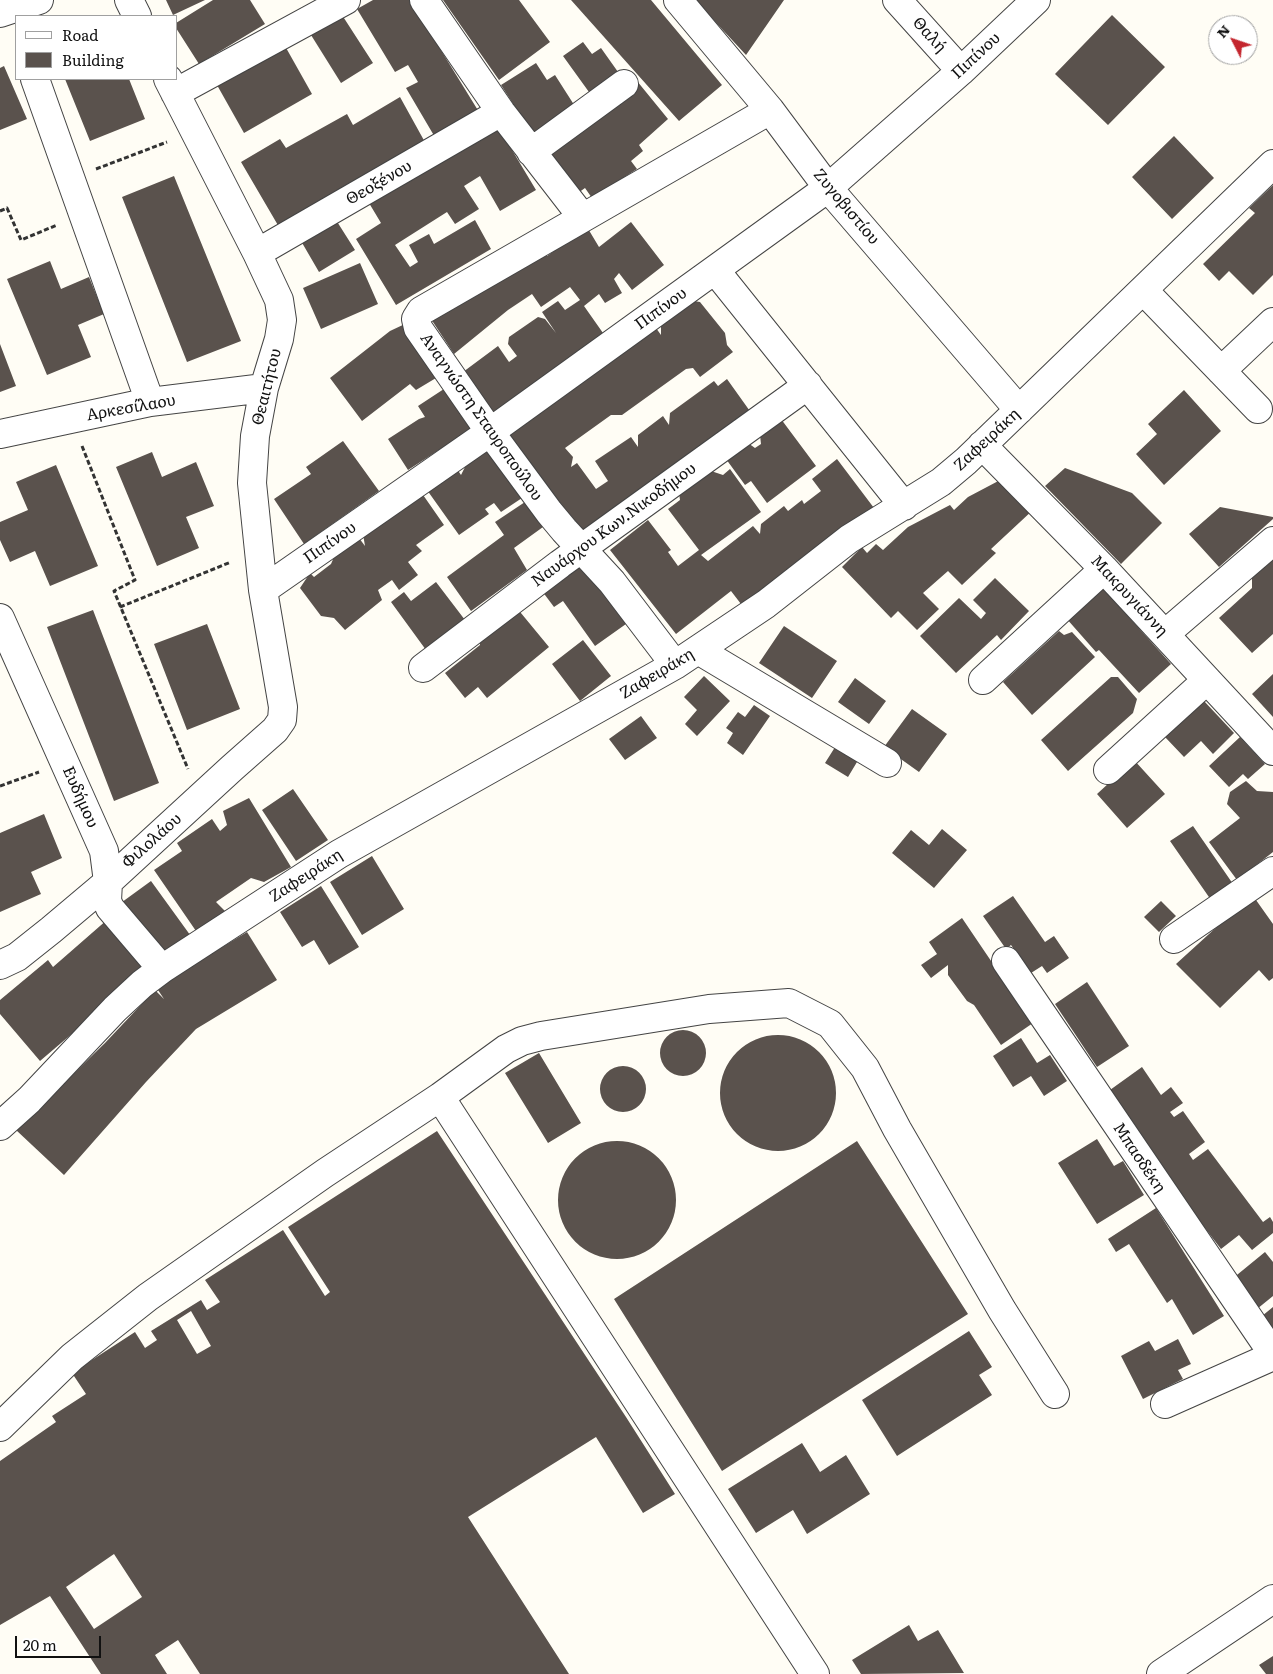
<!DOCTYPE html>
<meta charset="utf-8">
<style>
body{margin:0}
#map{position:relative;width:1273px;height:1674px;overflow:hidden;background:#fffdf5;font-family:Literata,serif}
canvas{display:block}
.legend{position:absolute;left:15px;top:15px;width:162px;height:65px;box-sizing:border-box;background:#fff;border:1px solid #a0a0a0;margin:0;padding:6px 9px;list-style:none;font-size:15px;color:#111}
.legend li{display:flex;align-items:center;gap:10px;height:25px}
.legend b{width:25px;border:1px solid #a0a0a0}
.north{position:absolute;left:1208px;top:15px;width:50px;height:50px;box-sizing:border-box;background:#fff;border:1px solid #a0a0a0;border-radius:50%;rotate:311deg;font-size:14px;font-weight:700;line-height:20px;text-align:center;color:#111}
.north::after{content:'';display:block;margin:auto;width:18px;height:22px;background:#c4262e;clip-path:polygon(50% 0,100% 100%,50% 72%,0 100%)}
.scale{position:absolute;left:15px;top:1636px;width:86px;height:22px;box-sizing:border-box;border:2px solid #111;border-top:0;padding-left:6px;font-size:15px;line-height:18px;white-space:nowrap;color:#111;-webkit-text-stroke:4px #fff;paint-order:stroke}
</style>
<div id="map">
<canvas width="1273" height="1674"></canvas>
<ul class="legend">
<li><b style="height:6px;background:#fff"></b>Road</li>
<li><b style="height:14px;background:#5a524d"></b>Building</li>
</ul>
<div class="north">N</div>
<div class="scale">20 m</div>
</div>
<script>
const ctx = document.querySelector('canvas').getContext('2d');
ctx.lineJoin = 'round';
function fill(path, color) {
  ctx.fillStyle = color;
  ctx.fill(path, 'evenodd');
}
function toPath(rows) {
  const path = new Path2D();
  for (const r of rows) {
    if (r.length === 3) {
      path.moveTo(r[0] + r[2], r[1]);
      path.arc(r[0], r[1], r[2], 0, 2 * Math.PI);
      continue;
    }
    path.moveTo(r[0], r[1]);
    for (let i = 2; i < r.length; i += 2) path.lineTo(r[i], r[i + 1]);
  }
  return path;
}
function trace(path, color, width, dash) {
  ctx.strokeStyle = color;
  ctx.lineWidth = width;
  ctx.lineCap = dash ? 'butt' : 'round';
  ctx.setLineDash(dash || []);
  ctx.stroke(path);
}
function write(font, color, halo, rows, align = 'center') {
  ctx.font = font + ' Literata,serif';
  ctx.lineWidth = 5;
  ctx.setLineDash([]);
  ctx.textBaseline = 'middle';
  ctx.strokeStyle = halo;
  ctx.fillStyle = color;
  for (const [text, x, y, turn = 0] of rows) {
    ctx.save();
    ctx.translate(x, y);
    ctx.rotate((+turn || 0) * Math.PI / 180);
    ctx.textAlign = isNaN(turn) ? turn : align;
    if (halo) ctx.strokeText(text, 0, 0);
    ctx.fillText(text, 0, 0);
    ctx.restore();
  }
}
const building = toPath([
 [166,0,205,0,173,15],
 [213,0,250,0,265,24,199,64,176,28,176,23],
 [373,0,410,0,479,112,436,139,406,88,418,82,408,65,395,72,357,9],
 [443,0,519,0,550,42,499,80],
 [571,0,651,0,722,85,679,121],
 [695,0,784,0,746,55],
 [342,15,373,63,341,83,311,35],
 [1112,15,1165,67,1108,125,1055,74],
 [583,42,592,54,601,48,623,79,594,99,563,56],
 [285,46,312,94,244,133,217,85],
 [536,63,547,80,555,75,578,111,535,138,501,85],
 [4,66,27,119,0,130,0,68],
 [65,79,129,79,145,119,90,141],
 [637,81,668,119,639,145,643,151,631,161,637,169,592,198,585,188,578,193,546,150],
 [400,97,426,144,279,227,241,162,280,139,286,148,347,114,353,125],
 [497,125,536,190,500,211,480,176,464,186,479,209,455,224,447,212,395,245,410,267,418,262,409,245,429,234,434,244,475,220,491,249,396,305,356,239,381,223,369,203],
 [1174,136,1214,178,1172,219,1132,177],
 [174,176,241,341,187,362,122,197],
 [1273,185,1273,275,1253,295,1229,271,1219,281,1203,264,1255,213,1249,208],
 [336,220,355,250,319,272,301,241],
 [631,222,664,265,632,290,619,273,614,279,622,293,605,303,599,294,584,306,603,333,493,414,463,372,498,346,509,362,517,356,508,344,509,337,538,317,545,319,556,333,542,312,558,301,565,310,580,300,570,287,541,307,532,294,508,310,454,354,431,319,546,248,547,256,587,227,599,247],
 [50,261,61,289,89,277,104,314,78,325,91,357,47,375,7,279],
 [360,263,378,304,321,329,303,288],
 [694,301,700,302,725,333,727,345,733,352,700,377,693,368,686,369,622,415,611,415,565,448,573,457,571,467,577,463,596,489,608,481,595,461,631,437,638,447,638,435,663,416,669,425,670,413,714,381,718,386,727,379,752,414,582,538,508,435,656,328,661,335,661,324],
 [407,323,441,375,416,390,410,384,362,421,330,378,390,331],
 [0,344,16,386,0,392],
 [450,385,476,426,408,470,388,439,419,419,425,417,418,406],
 [1184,390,1221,431,1164,485,1136,454,1157,434,1148,424],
 [781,419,816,466,767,503,751,481,745,485,726,459,748,443,755,448,761,444,760,435],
 [343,441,379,491,304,544,274,499,311,474,306,467],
 [483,449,492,451,525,496,501,512,494,503,485,509,489,514,459,535,427,490,457,469,461,475,467,463],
 [152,452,162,477,196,462,214,506,186,517,199,548,157,566,116,467],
 [837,459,874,508,749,603,741,604,731,591,676,634,610,550,648,520,671,550,668,552,678,566,699,550,668,509,680,500,679,493,708,470,723,475,730,469,761,512,701,555,708,561,753,526,760,534,761,524,784,506,788,511,802,500,804,504,821,491,812,479],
 [56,465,98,566,50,586,35,551,10,562,0,540,0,522,28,510,16,482],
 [1065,468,1132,493,1162,523,1121,564,1045,486],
 [1004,478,1034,509,991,549,996,553,962,585,948,571,923,593,939,609,917,630,898,611,891,618,842,567,862,547,867,553,876,544,883,550,908,527,950,505,954,510,968,497],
 [421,492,444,525,416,545,422,551,408,562,418,575,399,590,392,580,378,590,382,600,345,630,334,618,321,616,300,588,310,573,314,577,331,564,334,557,359,538,365,546,363,534],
 [525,502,543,527,514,548,527,570,471,611,447,577,504,535,495,522],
 [1220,507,1273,517,1273,519,1219,567,1189,534],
 [1273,554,1273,634,1252,653,1219,618,1252,588,1252,574],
 [582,561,626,624,595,646,563,601,554,607,542,591],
 [995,578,1029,611,1001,640,997,635,956,673,920,636,959,598,981,619,986,613,973,600],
 [436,582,465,620,426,650,391,602,404,592,411,601],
 [1101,586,1171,664,1139,693,1099,650,1096,652,1066,618],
 [516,607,549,647,487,698,478,687,465,698,445,673,480,645,480,637],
 [93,610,159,783,114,801,47,627],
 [207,624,240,709,187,730,154,644],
 [784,626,837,661,812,698,759,663],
 [1059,631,1064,635,1072,632,1095,657,1032,715,1003,682],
 [583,640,611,676,580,701,552,664],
 [1273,674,1273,717,1252,694],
 [704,676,730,701,697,736,685,724,697,710,684,697],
 [1111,677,1118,677,1137,699,1133,713,1068,771,1041,740],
 [855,678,886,701,869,724,838,702],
 [1204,701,1234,733,1213,754,1201,741,1184,757,1165,737],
 [754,705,770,716,743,755,727,743,733,733,726,728,738,712,745,717],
 [912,709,947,734,919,772,884,747],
 [641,716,657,738,625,760,609,739],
 [1240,737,1265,764,1248,779,1243,774,1229,787,1209,766],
 [837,744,860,757,848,777,825,763],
 [1134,760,1165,794,1127,828,1097,794],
 [1246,781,1257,791,1273,792,1273,852,1237,880,1209,842,1240,818,1227,804,1230,792],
 [293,789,328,840,296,861,262,810],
 [249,798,291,867,264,882,251,878,216,902,225,911,196,931,154,870,182,851,177,843,212,819,220,831,227,825,223,811],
 [44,814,62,858,31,872,41,894,0,912,0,833],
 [1193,826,1233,884,1211,900,1170,841],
 [942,829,967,850,934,888,892,853,911,830,929,845],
 [372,856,404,909,362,935,330,882],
 [151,881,193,939,170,953,155,950,118,905],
 [321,886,359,947,329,965,314,940,302,947,280,912],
 [1013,896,1045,942,1054,936,1069,958,1047,973,1042,966,1031,973,1011,945,1006,949,983,916],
 [1256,900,1273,924,1273,978,1269,981,1259,970,1220,1008,1176,964,1220,924],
 [1161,901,1176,916,1159,932,1144,917],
 [962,918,1033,1023,1001,1045,974,1005,967,1001,948,975,948,965,931,978,921,965,937,954,929,942],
 [108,919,150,967,40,1061,0,1014,0,1000,48,960,53,967],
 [247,932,277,980,196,1029,146,1082,64,1175,16,1130,105,1043,155,990,164,999,156,987],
 [1087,982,1129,1046,1097,1067,1055,1004],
 [683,1053,23],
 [778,1093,58],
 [1021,1038,1037,1063,1050,1055,1067,1081,1044,1096,1031,1076,1013,1087,993,1056],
 [539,1053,581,1123,548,1143,505,1073],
 [623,1089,23],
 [1142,1067,1161,1095,1171,1087,1183,1103,1170,1112,1174,1117,1183,1111,1205,1142,1189,1154,1193,1160,1208,1149,1263,1222,1270,1217,1273,1222,1273,1233,1252,1250,1239,1235,1221,1249,1103,1095],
 [437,1131,626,1417,675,1494,643,1513,596,1437,468,1517,569,1674,200,1674,178,1640,155,1655,167,1674,101,1674,50,1596,0,1625,0,1461,56,1422,52,1416,86,1394,72,1373,135,1332,145,1348,157,1340,151,1331,201,1300,207,1310,220,1302,205,1280,283,1230,325,1296,330,1292,288,1227],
 [191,1311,211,1346,197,1354,177,1320],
 [114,1554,142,1597,94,1629,66,1587],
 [1097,1139,1114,1166,1123,1161,1144,1195,1097,1224,1058,1163],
 [857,1141,968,1314,722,1471,614,1299],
 [617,1200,59],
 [1156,1208,1224,1316,1193,1335,1172,1299,1167,1303,1129,1244,1116,1252,1108,1239],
 [1265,1252,1273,1262,1273,1296,1257,1309,1232,1279],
 [1273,1307,1273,1329,1262,1316],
 [969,1331,992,1367,979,1375,992,1395,897,1456,862,1400],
 [1178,1339,1191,1364,1178,1370,1183,1379,1143,1399,1121,1356,1149,1341,1155,1351],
 [802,1443,820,1472,846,1455,870,1494,807,1534,793,1510,756,1533,728,1489],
 [909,1625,918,1641,938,1630,964,1673,861,1674,852,1660],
 [1273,1656,1273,1674,1266,1674,1259,1665]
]);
const path = toPath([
 [96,169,167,142],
 [0,211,7,208,21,240,57,225],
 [82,446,135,580,114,591,188,769],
 [120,607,231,562],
 [0,786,39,772]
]);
const minor = toPath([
 [129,0,137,16],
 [424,0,501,112,583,218],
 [678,0,770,110,828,188,1019,410],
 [897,0,961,71],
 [0,13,39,0],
 [35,79,150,402],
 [175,93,346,0],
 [531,152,624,84],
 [257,253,501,112],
 [715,270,904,506],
 [1143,290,1258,409],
 [1221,371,1273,322],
 [0,434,150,402,264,388],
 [982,445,1104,569,1273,751],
 [263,590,490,432,828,188,961,71,1036,0],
 [0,618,104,851,108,882,107,901,110,908,162,969],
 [1165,634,1273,541],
 [698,650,887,763],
 [675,665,612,582,564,530,549,512,490,432,418,328,416,319,421,311,770,110],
 [423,668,560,564,808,385],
 [983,680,1104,569],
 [1108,770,1207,680],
 [1174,939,1273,871],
 [1006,961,1273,1354],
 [0,965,17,957,51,930,108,882,232,768,275,730,282,720,283,707,263,590,252,483,255,436,264,388,279,339,282,320,279,300,257,253,168,79],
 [440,1097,815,1674],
 [0,1126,29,1100,115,1009,142,984,162,969,339,854,675,665,766,604,849,539,941,482,966,461,1273,164],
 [1165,1404,1273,1356],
 [0,1427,72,1357,148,1297,325,1173,440,1097,506,1049,522,1041,541,1036,709,1009,789,1003,830,1024,865,1068,897,1129,1002,1310,1055,1394],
 [1161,1674,1273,1599]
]);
const streetNames = [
 ["Θαλή",929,35,48],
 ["Πιπίνου",976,56,-43],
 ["Θεοξένου",379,183,-30],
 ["Ζυγοβιστίου",846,207,50],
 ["Πιπίνου",661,309,-36],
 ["Θεαιτήτου",267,387,-76],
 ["Αρκεσίλαου",131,408,-10],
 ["Αναγνώστη Σταυροπούλου",481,417,55],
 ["Ζαφειράκη",987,440,-43],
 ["Ναυάρχου Κων.Νικοδήμου",614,525,-36],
 ["Πιπίνου",330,543,-35],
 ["Μακρυγιάννη",1129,596,47],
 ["Ζαφειράκη",657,674,-31],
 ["Ευδήμου",80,797,66],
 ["Φιλολάου",152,841,-42],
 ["Ζαφειράκη",306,876,-33],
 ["Μπασδέκη",1139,1158,56]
];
fill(building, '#5a524d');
trace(minor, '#444', 30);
trace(path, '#333', 3, [5, 2.5]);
trace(minor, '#fff', 28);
write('16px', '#111', '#fff', streetNames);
</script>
